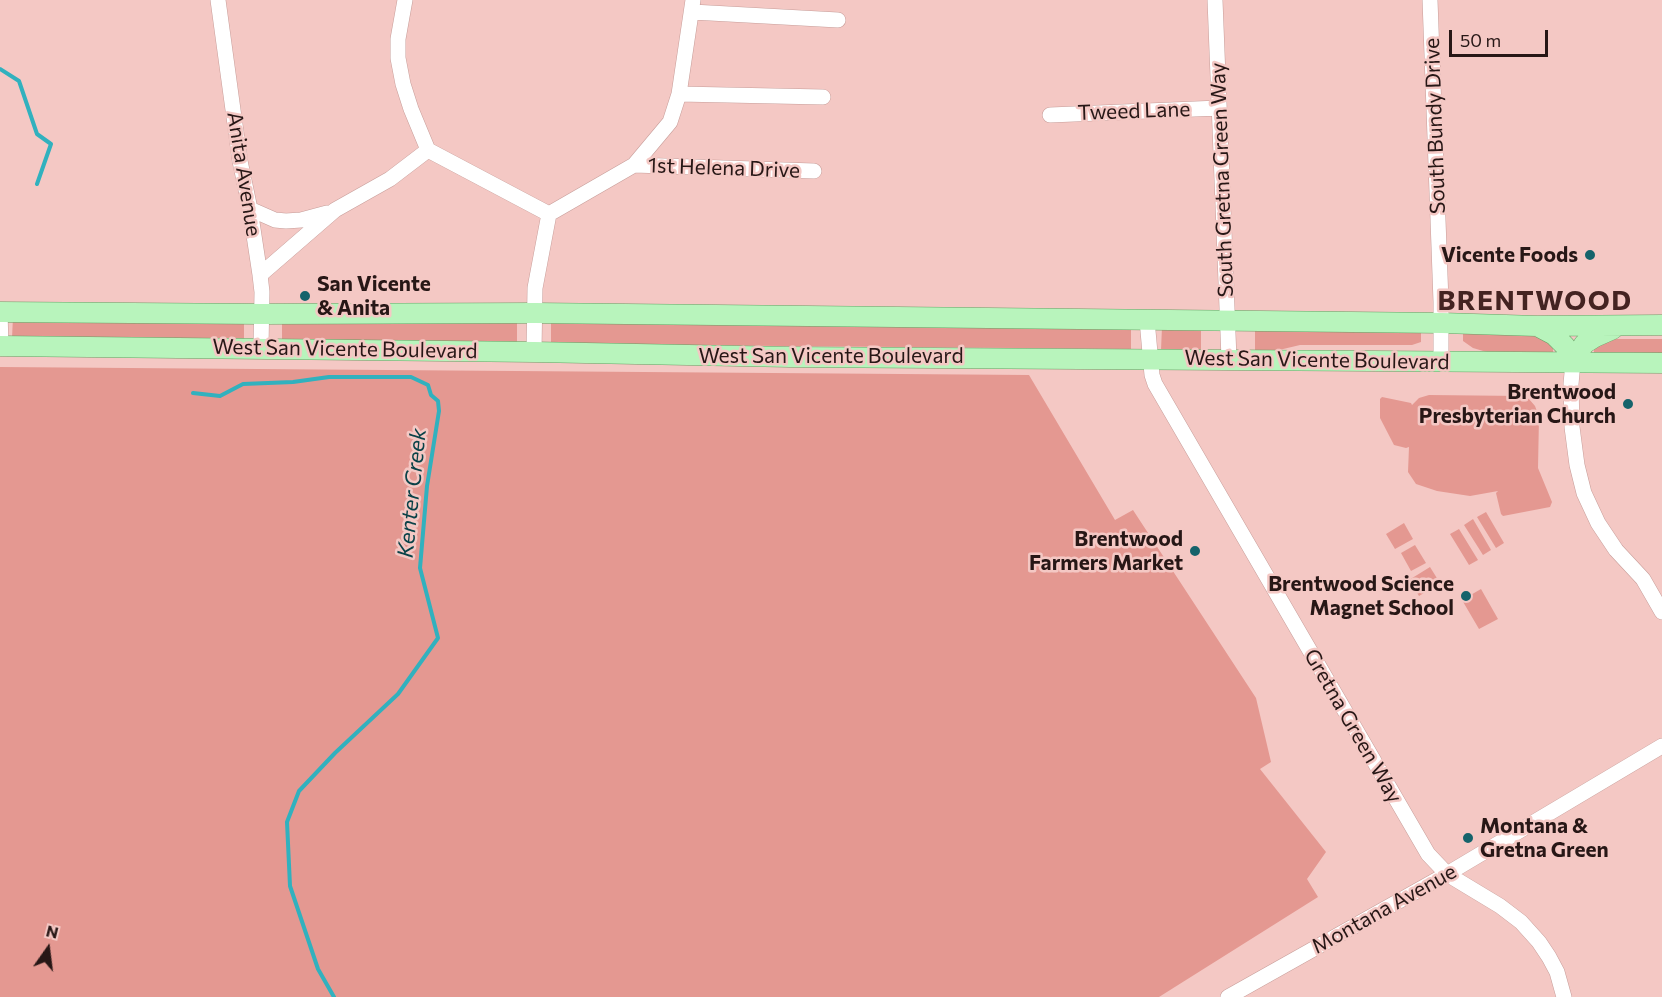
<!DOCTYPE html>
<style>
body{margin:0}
#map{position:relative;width:1662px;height:997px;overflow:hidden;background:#f4c8c4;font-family:Commissioner,sans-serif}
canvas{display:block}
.north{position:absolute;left:18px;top:919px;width:60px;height:60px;-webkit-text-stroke:4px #f4c8c4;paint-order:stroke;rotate:14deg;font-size:16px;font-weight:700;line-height:24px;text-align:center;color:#271716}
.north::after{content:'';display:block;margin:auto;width:21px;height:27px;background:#271716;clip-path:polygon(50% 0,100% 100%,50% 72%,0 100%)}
.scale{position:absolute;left:1449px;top:30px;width:99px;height:27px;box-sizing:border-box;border:3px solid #271716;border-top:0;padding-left:8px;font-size:18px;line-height:21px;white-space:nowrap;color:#271716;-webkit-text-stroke:4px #f4c8c4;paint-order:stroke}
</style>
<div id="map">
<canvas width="1662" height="997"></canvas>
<div class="north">N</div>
<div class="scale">50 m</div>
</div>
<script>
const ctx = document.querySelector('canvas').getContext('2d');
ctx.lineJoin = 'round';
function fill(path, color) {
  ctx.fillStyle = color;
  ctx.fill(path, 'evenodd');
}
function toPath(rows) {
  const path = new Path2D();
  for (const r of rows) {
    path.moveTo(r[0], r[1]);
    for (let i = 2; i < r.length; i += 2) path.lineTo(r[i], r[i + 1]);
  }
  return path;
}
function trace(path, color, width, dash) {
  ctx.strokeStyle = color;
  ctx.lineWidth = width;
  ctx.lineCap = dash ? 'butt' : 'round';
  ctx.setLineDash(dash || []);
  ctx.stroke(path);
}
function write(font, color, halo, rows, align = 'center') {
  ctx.font = font + ' Commissioner,sans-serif';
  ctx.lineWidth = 5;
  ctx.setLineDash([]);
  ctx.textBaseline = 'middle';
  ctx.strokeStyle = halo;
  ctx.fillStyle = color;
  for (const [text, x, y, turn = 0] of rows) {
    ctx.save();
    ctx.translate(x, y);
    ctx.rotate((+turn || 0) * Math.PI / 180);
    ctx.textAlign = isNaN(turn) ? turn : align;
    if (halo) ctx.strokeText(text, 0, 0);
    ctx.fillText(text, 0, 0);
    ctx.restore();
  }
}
const green = toPath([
 [13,317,244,319,244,341,12,338],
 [282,319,517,322,517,344,282,341],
 [551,322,1131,327,1131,349,551,344],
 [1162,327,1201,328,1201,350,1161,350],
 [1255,328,1421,330,1421,342,1412,345,1300,345,1279,350,1255,350],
 [1463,331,1538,335,1553,346,1553,353,1490,353,1473,348,1463,341],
 [1614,339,1662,339,1662,354,1594,353,1594,344],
 [0,367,1029,375,1115,520,1133,510,1256,698,1271,762,1260,769,1326,852,1307,879,1318,897,1159,997,0,997],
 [1429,395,1521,396,1529,399,1535,406,1539,417,1538,468,1552,502,1550,507,1503,516,1501,514,1496,493,1498,491,1470,496,1437,491,1416,484,1408,472,1409,447,1406,448,1394,445,1380,418,1380,399,1382,397,1411,403,1412,405,1419,398],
 [1486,512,1504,543,1496,548,1477,517],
 [1473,519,1491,550,1483,555,1464,525],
 [1404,523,1413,539,1395,549,1386,534],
 [1459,529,1478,560,1469,565,1450,534],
 [1415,545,1426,563,1411,571,1401,553],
 [1430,567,1440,583,1419,596,1409,580],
 [1481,589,1498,619,1479,629,1462,600]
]);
const stream = toPath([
 [0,69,19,81,37,134,51,144,37,184],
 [193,393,220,396,243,384,293,382,329,377,411,377,428,385,431,395,438,401,439,411,427,486,420,568,438,638,398,694,335,753,299,791,287,822,290,886,318,969,334,997]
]);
const minor = toPath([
 [218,0,240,161,250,209,260,275,262,292,261,348],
 [405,0,398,39,398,58,403,84,411,109,428,150,549,214],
 [1215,0,1229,359],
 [1430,0,1441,302,1441,361],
 [692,12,838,20],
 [679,94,823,97],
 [1050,115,1219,108],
 [634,165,814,171],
 [250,209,275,220,286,221,301,220,327,213],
 [260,275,335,210,390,179,428,150],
 [0,311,1,346],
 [1147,320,1152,375,1155,384,1428,854,1447,874,1500,906,1521,922,1539,942,1549,957,1557,972,1564,997],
 [534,352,535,288,549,214,634,165,670,122,679,94,693,0],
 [1573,362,1571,384,1572,427,1577,465,1584,493,1598,523,1616,550,1643,579,1662,612],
 [1228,997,1447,874,1662,746]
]);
const major = toPath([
 [0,312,262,314,535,313,1442,323,1537,326,1662,325],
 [1537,326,1554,335,1565,346,1573,362],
 [0,346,534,352,790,357,1662,363],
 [1573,362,1584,344,1595,337,1613,329]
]);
const markers = [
 [1590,255,6,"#15636b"],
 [305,296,6,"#15636b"],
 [1628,404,6,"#15636b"],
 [1195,551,6,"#15636b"],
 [1466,596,6,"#15636b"],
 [1468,838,6,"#15636b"]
];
const streetNames = [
 ["Tweed Lane",1134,111,-2],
 ["South Bundy Drive",1435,126,-92],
 ["1st Helena Drive",724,168,2],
 ["Anita Avenue",244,174,81],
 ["South Gretna Green Way",1222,180,-92],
 ["West San Vicente Boulevard",345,349,1],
 ["West San Vicente Boulevard",831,356],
 ["West San Vicente Boulevard",1317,360,1],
 ["Gretna Green Way",1353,726,60],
 ["Montana Avenue",1384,909,-29]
];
const poiNames = [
 ["Vicente Foods",1578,255],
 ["San Vicente",317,284,"left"],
 ["& Anita",317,308,"left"],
 ["Brentwood",1616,392],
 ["Presbyterian Church",1616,416],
 ["Brentwood",1183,539],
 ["Farmers Market",1183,563],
 ["Brentwood Science",1454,584],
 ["Magnet School",1454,608],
 ["Montana &",1480,826,"left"],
 ["Gretna Green",1480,850,"left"]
];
const waterNames = [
 ["Kenter Creek",412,493,-84]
];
const districtNames = [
 ["BRENTWOOD",1535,301]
];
fill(green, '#e49891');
trace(stream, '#31b1be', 4);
trace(minor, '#c79d99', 16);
trace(major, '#67a165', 21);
trace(minor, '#fff', 15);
trace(major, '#b8f4bc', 20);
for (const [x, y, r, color] of markers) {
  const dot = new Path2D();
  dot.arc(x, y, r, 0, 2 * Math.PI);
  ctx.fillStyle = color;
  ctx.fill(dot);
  trace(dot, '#f4c8c4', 2);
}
write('21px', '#271716', '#f4c8c4', streetNames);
write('bold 21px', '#271716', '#f4c8c4', poiNames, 'right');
write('italic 22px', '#0a4248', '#f4c8c4', waterNames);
ctx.letterSpacing = '1.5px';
write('bold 27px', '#442321', '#f4c8c4', districtNames);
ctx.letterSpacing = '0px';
</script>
